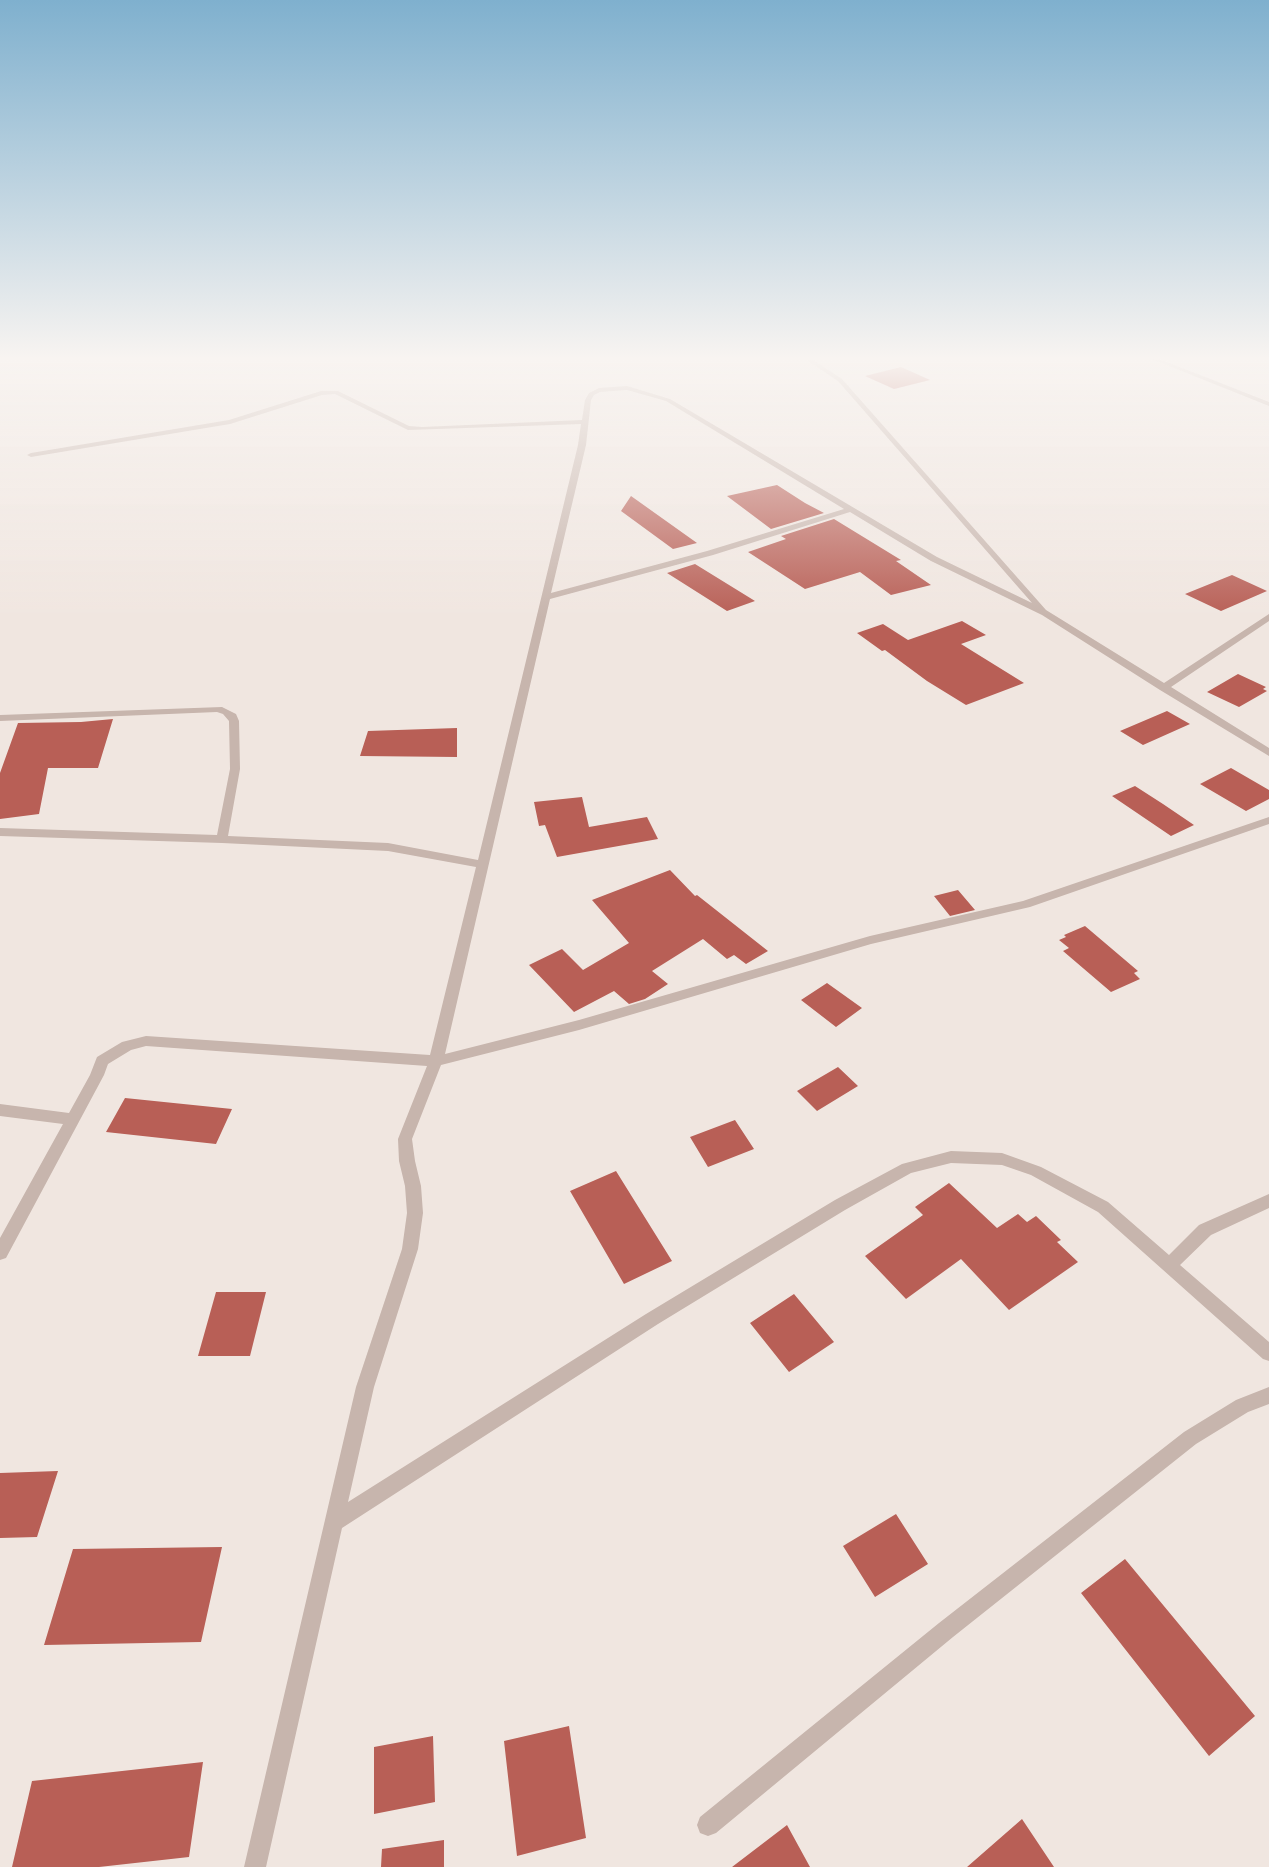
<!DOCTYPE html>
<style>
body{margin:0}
canvas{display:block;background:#f0e6e0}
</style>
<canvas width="1269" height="1867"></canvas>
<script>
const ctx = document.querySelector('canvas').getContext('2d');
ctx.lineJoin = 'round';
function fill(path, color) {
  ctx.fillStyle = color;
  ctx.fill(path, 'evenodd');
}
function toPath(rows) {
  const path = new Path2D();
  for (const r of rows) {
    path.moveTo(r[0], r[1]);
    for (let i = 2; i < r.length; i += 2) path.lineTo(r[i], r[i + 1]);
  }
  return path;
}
const building = toPath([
 [901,367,930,380,894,389,865,376],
 [777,485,805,503,824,513,771,529,727,496],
 [631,496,697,543,673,549,621,511],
 [834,519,901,560,896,561,931,585,891,595,860,572,805,589,748,552,786,539,781,536],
 [695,564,755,601,727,611,667,573],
 [1232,575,1267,591,1221,611,1185,594],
 [962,621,986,635,961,644,1024,683,966,705,927,681,885,650,882,651,857,633,883,624,908,640],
 [1238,674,1266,687,1263,689,1267,691,1239,707,1207,692],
 [1167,711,1190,724,1143,745,1120,731],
 [113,719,98,768,48,768,39,814,0,819,0,773,18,723,81,722],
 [457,728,457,757,360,756,368,731],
 [1231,768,1269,790,1269,799,1246,811,1200,784],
 [1135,786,1163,804,1194,825,1171,836,1112,796],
 [582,797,589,827,647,817,658,839,557,857,545,825,539,826,534,802],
 [670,870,695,896,697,895,768,951,746,964,734,955,727,959,703,939,652,971,668,984,645,999,629,1004,614,991,574,1012,529,965,562,949,583,970,629,943,592,900],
 [958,890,975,910,950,916,934,896],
 [1085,926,1138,971,1134,973,1140,979,1111,992,1063,951,1069,948,1059,940,1066,937,1064,935],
 [827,983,862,1008,836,1027,801,1000],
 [838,1067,858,1086,817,1111,797,1091],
 [125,1098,232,1109,216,1144,106,1132],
 [735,1120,754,1149,708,1167,690,1137],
 [616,1171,672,1261,624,1284,570,1191],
 [949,1183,997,1228,1018,1214,1027,1222,1036,1216,1061,1240,1057,1242,1078,1262,1009,1310,961,1259,906,1299,865,1256,923,1215,915,1207],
 [216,1292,266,1292,250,1356,198,1356],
 [794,1294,834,1342,789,1372,750,1323],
 [58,1471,37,1537,0,1538,0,1473],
 [896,1514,928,1564,875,1597,843,1546],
 [222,1547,201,1642,44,1645,73,1549],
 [1125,1559,1255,1716,1209,1756,1081,1593],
 [569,1726,586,1838,517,1856,504,1741],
 [433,1736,435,1802,374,1814,374,1747],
 [203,1762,189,1857,99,1867,12,1867,32,1781],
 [1022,1819,1054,1867,967,1867],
 [787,1825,810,1867,732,1867],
 [444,1840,444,1867,381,1867,382,1849]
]);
const minor = toPath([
 [802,357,809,357,842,379,1046,610,1164,683,1269,614,1269,621,1171,687,1269,748,1269,756,1160,690,1042,615,931,561,850,512,713,555,550,599,445,1054,579,1020,870,936,1023,901,1269,817,1269,824,1030,907,871,944,579,1030,441,1065,412,1139,415,1161,421,1186,423,1213,418,1249,374,1387,348,1502,646,1314,835,1200,902,1164,951,1151,1002,1153,1041,1167,1108,1202,1169,1255,1199,1225,1269,1194,1269,1208,1211,1235,1180,1265,1269,1342,1269,1361,1263,1359,1098,1212,1031,1175,1002,1165,951,1163,911,1173,845,1210,658,1324,342,1528,266,1867,244,1867,356,1387,402,1249,407,1213,405,1186,399,1161,398,1139,427,1066,146,1046,131,1050,108,1064,104,1075,6,1258,0,1260,0,1238,63,1124,0,1116,0,1104,69,1113,90,1075,97,1057,122,1042,146,1036,430,1055,476,867,388,851,222,843,0,836,0,828,217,835,230,769,229,721,223,714,217,712,0,721,0,715,222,707,236,714,239,721,240,769,228,836,388,843,478,860,578,445,581,424,408,430,335,394,322,395,230,424,31,457,27,455,31,453,229,420,321,391,338,391,409,426,422,427,582,420,585,400,589,393,599,388,627,386,670,399,937,557,1032,603,838,381,802,357],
 [627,390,666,401,844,509,707,551,551,593,586,445,591,400,594,395,600,392,627,390],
 [1147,357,1154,357,1269,402,1269,406,1147,357],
 [1269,1387,1269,1404,1248,1412,1196,1444,953,1637,716,1833,708,1836,700,1833,697,1825,700,1817,939,1623,1184,1432,1236,1400,1269,1387]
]);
fill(building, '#b85f56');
fill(minor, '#c7b5ad');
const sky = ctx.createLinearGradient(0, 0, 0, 618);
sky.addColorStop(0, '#7fb0ce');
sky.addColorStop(0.58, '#f8f4f1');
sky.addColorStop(1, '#f8f4f100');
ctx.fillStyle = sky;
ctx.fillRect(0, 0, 1269, 618);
</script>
